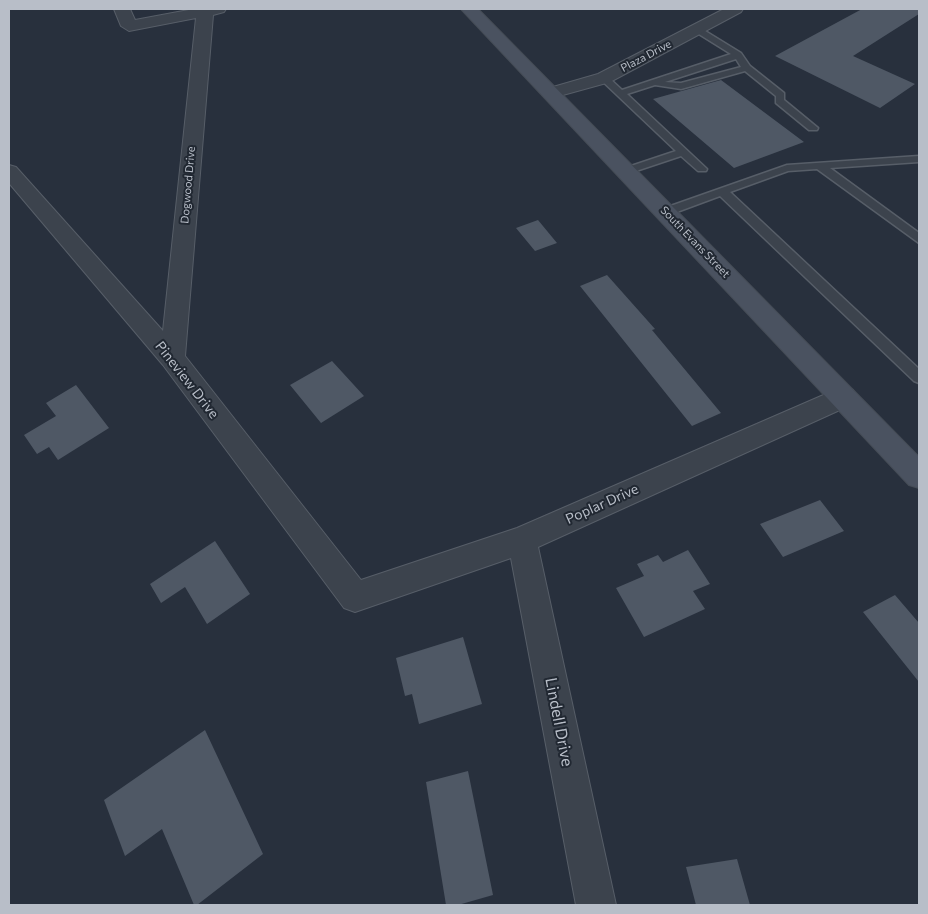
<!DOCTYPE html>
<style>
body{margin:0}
#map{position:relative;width:928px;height:914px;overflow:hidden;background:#28303d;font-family:Commissioner,sans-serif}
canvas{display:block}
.frame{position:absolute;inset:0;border:10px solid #b8bec8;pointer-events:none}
</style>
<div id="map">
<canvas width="928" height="914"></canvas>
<div class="frame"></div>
</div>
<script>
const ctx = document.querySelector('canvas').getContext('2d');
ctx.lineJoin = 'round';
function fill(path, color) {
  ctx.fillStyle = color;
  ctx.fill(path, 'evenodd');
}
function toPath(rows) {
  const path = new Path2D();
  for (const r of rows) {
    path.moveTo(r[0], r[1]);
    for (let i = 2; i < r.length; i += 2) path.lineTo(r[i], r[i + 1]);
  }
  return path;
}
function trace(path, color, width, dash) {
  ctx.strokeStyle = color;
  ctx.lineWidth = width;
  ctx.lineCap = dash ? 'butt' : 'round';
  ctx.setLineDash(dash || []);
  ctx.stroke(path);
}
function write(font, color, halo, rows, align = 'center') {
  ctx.font = font + ' Commissioner,sans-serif';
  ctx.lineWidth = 4;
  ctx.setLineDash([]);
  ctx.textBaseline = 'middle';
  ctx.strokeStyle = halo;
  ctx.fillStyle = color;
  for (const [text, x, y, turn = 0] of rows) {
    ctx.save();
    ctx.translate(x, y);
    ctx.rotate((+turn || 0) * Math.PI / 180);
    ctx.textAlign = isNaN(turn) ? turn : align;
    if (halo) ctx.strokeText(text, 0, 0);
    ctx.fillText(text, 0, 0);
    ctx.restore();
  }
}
const building = toPath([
 [862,9,919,9,919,14,853,56,915,84,880,108,775,56],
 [721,80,804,142,734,168,653,99],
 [538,220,557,243,535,251,516,228],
 [607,275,655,329,652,330,721,413,692,426,580,286],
 [332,361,364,396,321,423,290,385],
 [76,385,109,428,58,460,49,447,37,454,24,435,56,416,46,403],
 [820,500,844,531,783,557,760,524],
 [215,541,250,594,207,624,185,587,161,603,150,584],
 [688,550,710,584,693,591,705,609,644,637,616,588,644,576,637,564,658,555,663,562],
 [895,595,919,623,919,682,863,612],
 [463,637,482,704,419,724,412,694,405,696,396,658],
 [205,730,263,854,197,905,194,905,162,829,125,856,104,800],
 [468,771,493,895,458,905,446,905,426,782],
 [737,859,750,905,696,905,686,867]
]);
const service = toPath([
 [697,26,741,53,750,66,784,93,784,100,818,128,817,130,809,130,776,103,776,96,745,71,681,89,655,85,627,94,707,169,706,171,698,171,681,156,630,173,622,173,622,169,676,151,599,78,607,76,622,90,731,54,694,31,694,27,697,26],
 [736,59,741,67,681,83,665,82,736,59],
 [919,156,919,162,830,168,919,233,919,243,817,169,788,171,730,192,919,369,919,383,914,381,720,196,666,216,660,212,662,209,787,165,919,156]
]);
const minor = toPath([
 [114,9,130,9,135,20,194,9,226,9,224,12,213,15,185,356,361,580,517,528,835,390,844,386,853,390,857,397,853,404,538,547,616,905,576,905,511,558,355,612,344,608,163,365,9,183,9,165,16,167,163,331,196,18,129,31,121,26,114,9],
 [724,9,743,9,741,12,610,82,552,98,546,97,543,93,546,89,598,74,724,9]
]);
const secondary = toPath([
 [461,9,478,9,919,457,919,488,909,485,461,9]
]);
const farStreetnames = [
 ["Plaza Drive",646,56,-28],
 ["Dogwood Drive",188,185,-85],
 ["South Evans Street",695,242,46]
];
const streetNames = [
 ["Pineview Drive",187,380,52],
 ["Poplar Drive",602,504,-24]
];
const nearStreetnames = [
 ["Lindell Drive",559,722,79]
];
fill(building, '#4f5865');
trace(service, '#575e68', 3);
trace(minor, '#575e68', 2);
trace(secondary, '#454c56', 2);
fill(service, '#3c434d');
fill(minor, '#3c434d');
fill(secondary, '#4a5260');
write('11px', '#b8bec8', '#212832', farStreetnames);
write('14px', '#b8bec8', '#212832', streetNames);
write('16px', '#b8bec8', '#212832', nearStreetnames);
</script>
